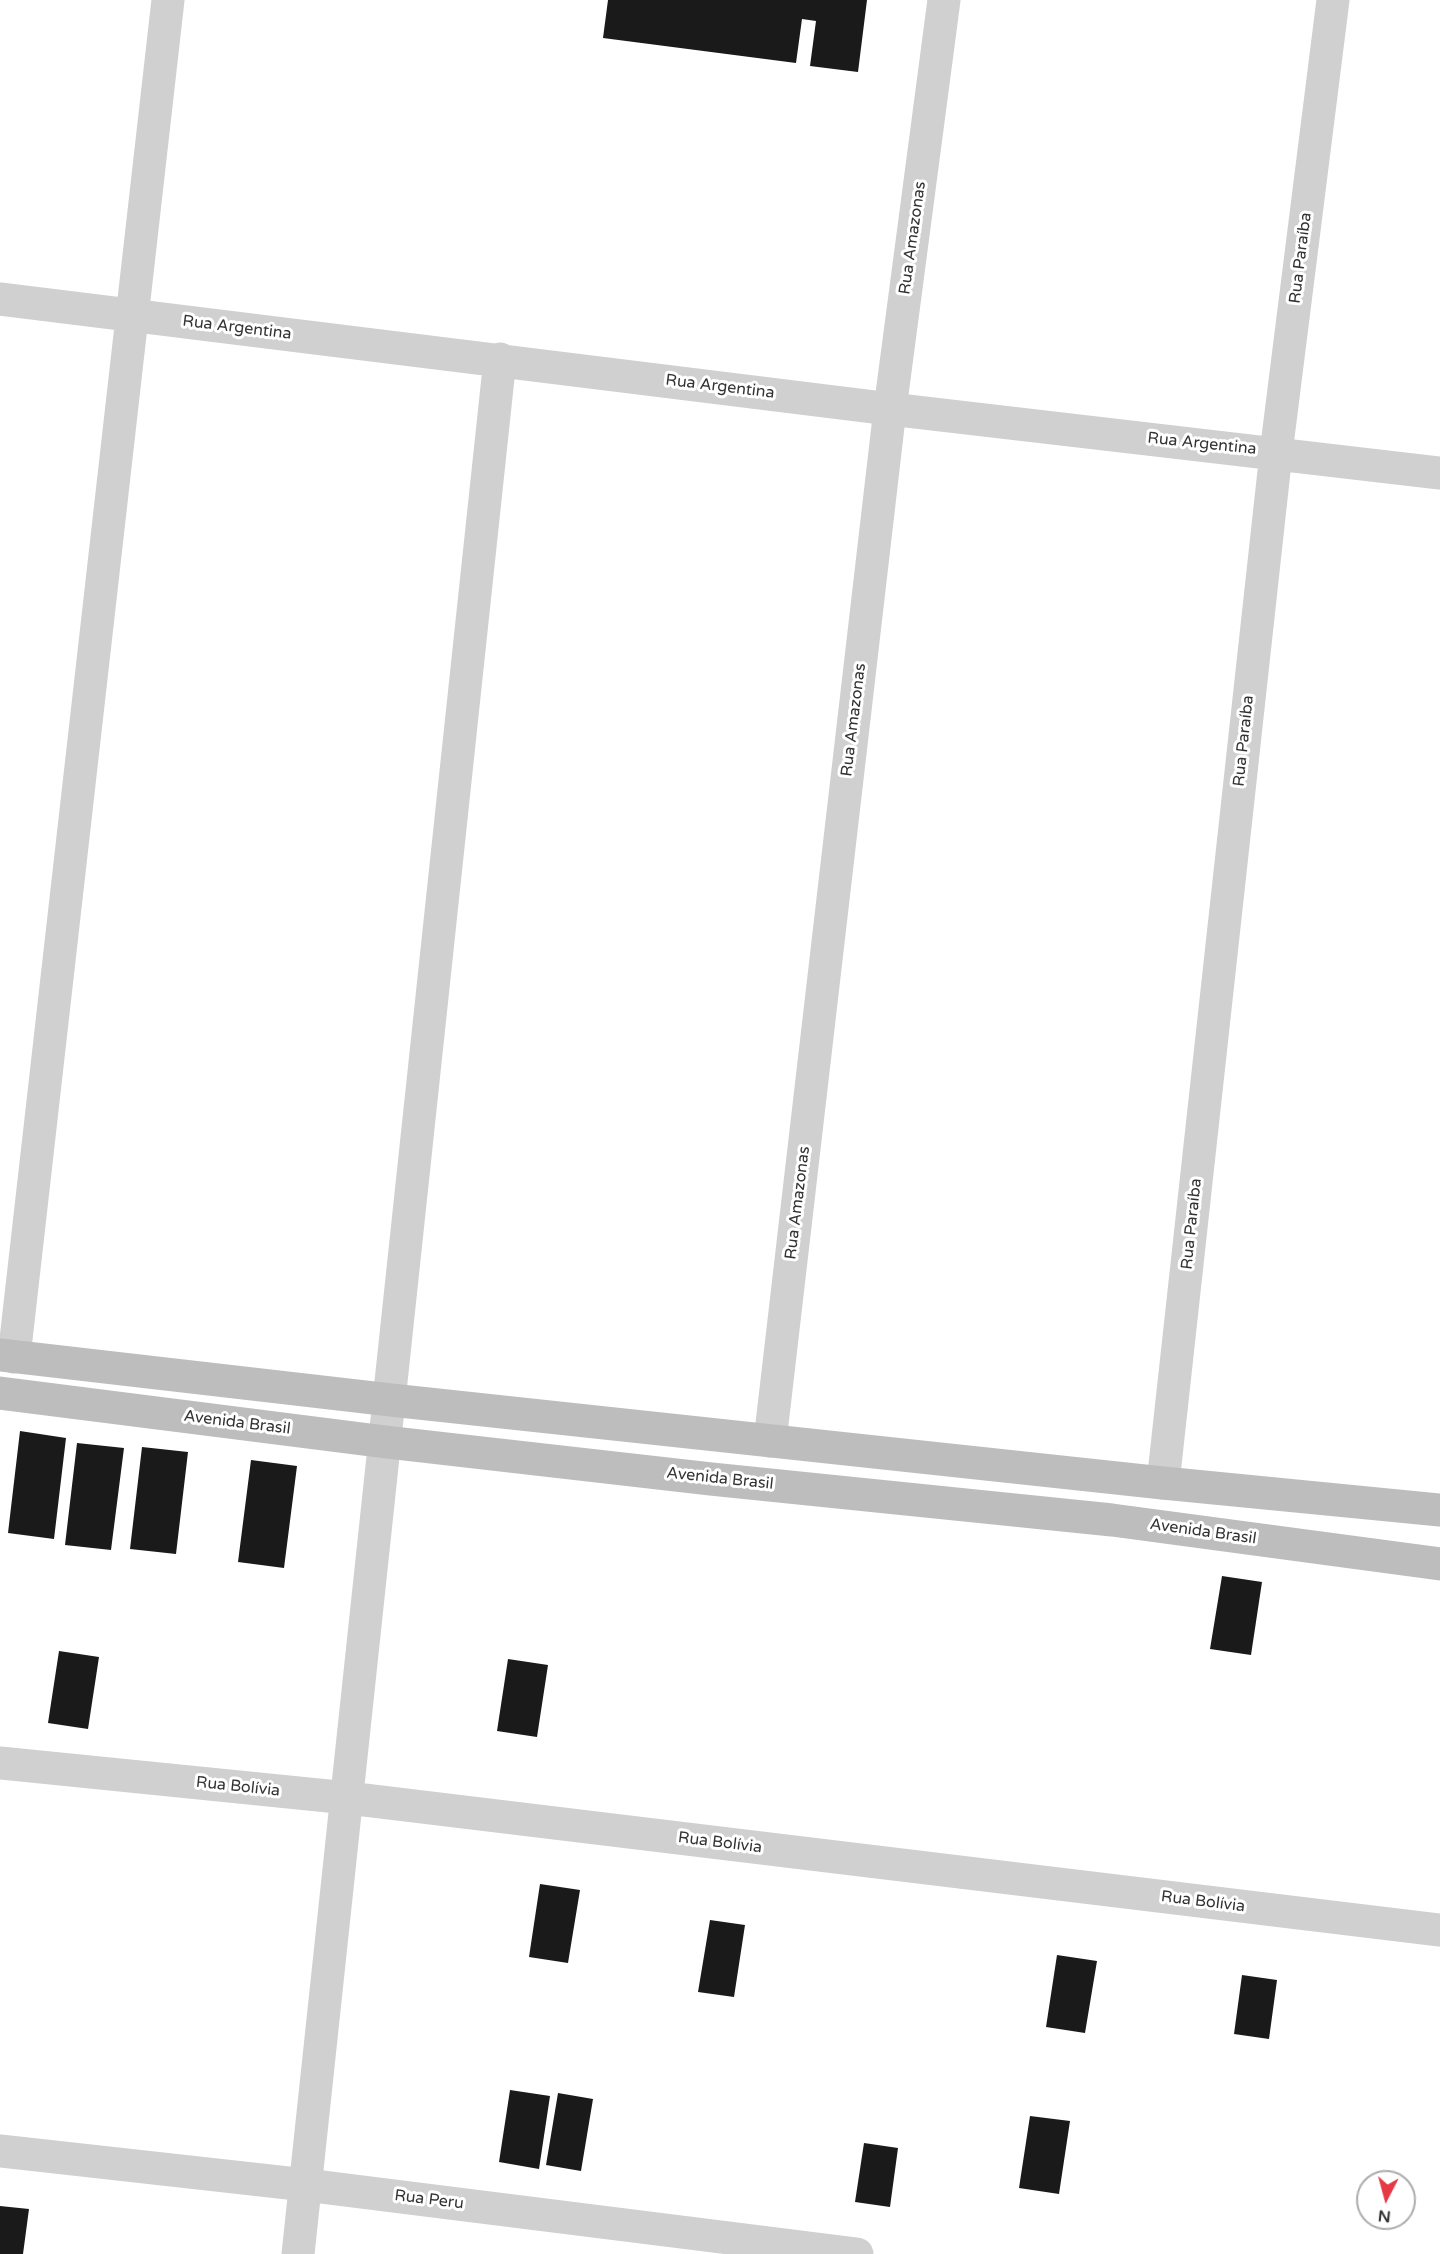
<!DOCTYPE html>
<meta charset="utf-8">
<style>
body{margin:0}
#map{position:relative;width:1440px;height:2254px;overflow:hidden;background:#fff;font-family:"Varela Round",sans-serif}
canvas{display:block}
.north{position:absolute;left:1356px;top:2170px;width:60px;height:60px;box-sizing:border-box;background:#fff;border:2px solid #adadad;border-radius:50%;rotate:186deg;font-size:16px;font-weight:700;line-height:24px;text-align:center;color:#333}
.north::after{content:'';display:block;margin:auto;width:21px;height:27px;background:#e63946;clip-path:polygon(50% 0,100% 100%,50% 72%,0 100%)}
</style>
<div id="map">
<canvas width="1440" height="2254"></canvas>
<div class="north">N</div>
</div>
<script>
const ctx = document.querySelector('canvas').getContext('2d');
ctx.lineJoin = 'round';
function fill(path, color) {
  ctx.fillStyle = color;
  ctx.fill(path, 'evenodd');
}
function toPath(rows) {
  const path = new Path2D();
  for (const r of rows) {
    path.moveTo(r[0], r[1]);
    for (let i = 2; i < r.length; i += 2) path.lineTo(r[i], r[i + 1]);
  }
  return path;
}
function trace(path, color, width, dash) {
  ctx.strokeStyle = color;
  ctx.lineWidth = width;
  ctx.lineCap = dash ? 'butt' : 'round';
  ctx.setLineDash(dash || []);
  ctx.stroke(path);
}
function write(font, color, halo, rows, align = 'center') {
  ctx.font = font + ' "Varela Round",sans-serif';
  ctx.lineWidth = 6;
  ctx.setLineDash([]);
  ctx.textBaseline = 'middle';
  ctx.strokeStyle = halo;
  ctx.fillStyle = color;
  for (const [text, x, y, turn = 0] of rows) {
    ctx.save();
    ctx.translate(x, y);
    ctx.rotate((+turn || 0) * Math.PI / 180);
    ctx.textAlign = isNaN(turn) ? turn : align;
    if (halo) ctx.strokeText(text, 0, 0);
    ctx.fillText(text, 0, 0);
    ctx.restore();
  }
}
const building = toPath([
 [608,0,867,0,858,72,810,66,816,21,802,19,796,63,603,38],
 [20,1431,66,1438,54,1539,8,1533],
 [77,1443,124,1448,111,1550,65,1545],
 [142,1447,188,1452,176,1554,130,1549],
 [251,1460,297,1466,284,1568,238,1562],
 [1222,1576,1262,1582,1251,1655,1210,1649],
 [59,1651,99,1657,88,1729,48,1723],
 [508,1659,548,1665,537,1737,497,1731],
 [540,1884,580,1890,568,1963,529,1957],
 [710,1920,745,1925,734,1997,698,1992],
 [1057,1955,1097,1961,1085,2033,1046,2027],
 [1242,1975,1277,1980,1269,2039,1234,2034],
 [510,2090,550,2096,539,2169,499,2162],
 [558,2093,593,2099,581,2171,546,2165],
 [1030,2116,1070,2121,1059,2194,1019,2188],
 [864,2143,898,2148,890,2207,855,2202],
 [0,2206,29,2209,23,2254,0,2254]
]);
const street = toPath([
 [0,299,890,409,1440,473],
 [14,1357,168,0],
 [770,1441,890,409,944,0],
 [1163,1483,1276,453,1333,0],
 [0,1763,348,1798,1440,1930],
 [0,2151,306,2185,857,2254],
 [298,2254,500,359]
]);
const secondary = toPath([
 [0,1355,391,1400,1163,1483,1440,1510],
 [0,1393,386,1442,711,1479,1112,1520,1440,1564]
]);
const streetNames = [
 ["Rua Amazonas",913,238,-82],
 ["Rua Paraíba",1301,258,-83],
 ["Rua Argentina",237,328,7],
 ["Rua Argentina",720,387,7],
 ["Rua Argentina",1202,444,6],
 ["Rua Amazonas",854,720,-83],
 ["Rua Paraíba",1244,741,-84],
 ["Rua Amazonas",798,1203,-83],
 ["Rua Paraíba",1192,1224,-84],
 ["Avenida Brasil",237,1423,7],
 ["Avenida Brasil",720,1479,6],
 ["Avenida Brasil",1203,1532,8],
 ["Rua Bolívia",238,1787,6],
 ["Rua Bolívia",720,1843,7],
 ["Rua Bolívia",1203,1902,7],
 ["Rua Peru",429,2200,7]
];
fill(building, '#1a1a1a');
trace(street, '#d0d0d0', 33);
trace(secondary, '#bdbdbd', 33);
write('16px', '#333', '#fff', streetNames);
</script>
